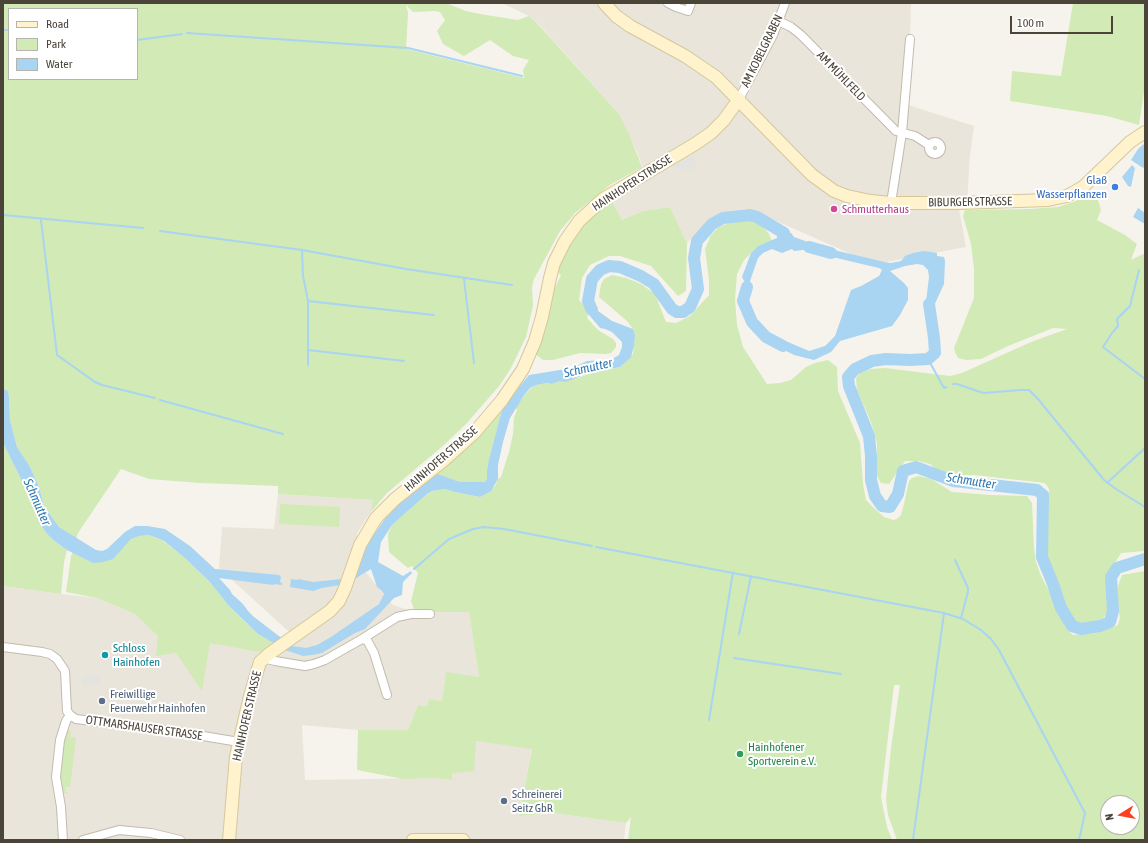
<!DOCTYPE html>
<meta charset="utf-8">
<style>
body{margin:0}
#map{position:relative;width:1148px;height:843px;overflow:hidden;background:#f6f3ec;font-family:"Asap Condensed",sans-serif}
canvas{display:block}
.frame{position:absolute;inset:0;border:4px solid #4b4439;pointer-events:none}
.legend{position:absolute;left:8px;top:8px;width:130px;height:72px;box-sizing:border-box;background:#fff;border:1px solid #b7b4b0;margin:0;padding:5px 7px;list-style:none;font-size:12px;color:#4b4439}
.legend li{display:flex;align-items:center;gap:8px;height:20px}
.legend b{width:20px;border:1px solid #b7b4b0}
.north{position:absolute;left:1100px;top:795px;width:40px;height:40px;box-sizing:border-box;background:#fff;border:1px solid #b7b4b0;border-radius:50%;rotate:259deg;font-size:11px;font-weight:700;line-height:16px;text-align:center;color:#4b4439}
.north::after{content:'';display:block;margin:auto;width:14px;height:18px;background:#fc3f1d;clip-path:polygon(50% 0,100% 100%,50% 72%,0 100%)}
.scale{position:absolute;left:1010px;top:16px;width:103px;height:18px;box-sizing:border-box;border:2px solid #4b4439;border-top:0;padding-left:5px;font-size:12px;line-height:14px;white-space:nowrap;color:#4b4439;-webkit-text-stroke:3px #fff;paint-order:stroke}
</style>
<div id="map">
<canvas width="1148" height="843"></canvas>
<div class="frame"></div>
<ul class="legend">
<li><b style="height:5px;background:#fff3cd"></b>Road</li>
<li><b style="height:11px;background:#d2eab5"></b>Park</li>
<li><b style="height:11px;background:#a9d4f2"></b>Water</li>
</ul>
<div class="north">N</div>
<div class="scale">100 m</div>
</div>
<script>
const ctx = document.querySelector('canvas').getContext('2d');
ctx.lineJoin = 'round';
function fill(path, color) {
  ctx.fillStyle = color;
  ctx.fill(path, 'evenodd');
}
function toPath(rows) {
  const path = new Path2D();
  for (const r of rows) {
    if (r.length === 3) {
      path.moveTo(r[0] + r[2], r[1]);
      path.arc(r[0], r[1], r[2], 0, 2 * Math.PI);
      continue;
    }
    path.moveTo(r[0], r[1]);
    for (let i = 2; i < r.length; i += 2) path.lineTo(r[i], r[i + 1]);
  }
  return path;
}
function trace(path, color, width, dash) {
  ctx.strokeStyle = color;
  ctx.lineWidth = width;
  ctx.lineCap = dash ? 'butt' : 'round';
  ctx.setLineDash(dash || []);
  ctx.stroke(path);
}
function write(font, color, halo, rows, align = 'center') {
  ctx.font = font + ' "Asap Condensed",sans-serif';
  ctx.lineWidth = 4;
  ctx.setLineDash([]);
  ctx.textBaseline = 'middle';
  ctx.strokeStyle = halo;
  ctx.fillStyle = color;
  for (const [text, x, y, turn = 0] of rows) {
    ctx.save();
    ctx.translate(x, y);
    ctx.rotate((+turn || 0) * Math.PI / 180);
    ctx.textAlign = isNaN(turn) ? turn : align;
    if (halo) ctx.strokeText(text, 0, 0);
    ctx.fillText(text, 0, 0);
    ctx.restore();
  }
}
const residential = toPath([
 [502,3,911,3,910,39,905,104,974,126,970,155,967,203,958,203,966,247,886,262,878,262,858,257,749,209,730,211,712,217,687,243,670,207,643,211,622,220,609,195,645,173,637,152,619,114,538,23,529,16],
 [278,494,374,500,371,512,357,533,358,563,393,605,415,612,469,611,479,677,446,673,442,701,429,699,427,706,418,705,408,730,358,730,302,725,305,780,433,778,451,780,452,773,476,741,532,748,519,816,553,813,626,823,624,840,3,840,3,586,61,594,97,598,135,614,260,652,289,632,219,568,222,527,274,529]
]);
const green = toPath([
 [3,3,446,3,466,11,480,14,518,20,529,16,537,23,619,114,629,134,642,167,610,185,575,213,560,231,534,279,532,287,533,306,526,337,511,368,500,385,466,424,444,445,387,493,371,512,373,500,278,494,278,486,200,483,149,479,121,469,78,533,76,539,59,527,44,506,39,487,29,465,17,447,10,420,9,397,8,392,3,389],
 [406,5,413,12,435,11,440,12,445,20,437,31,443,44,464,56,490,40,513,56,529,60,523,70,524,78,406,49,408,13],
 [9,9,137,9,137,79,9,79],
 [1073,3,1145,3,1145,85,1139,125,1107,116,1010,101,1012,71,1061,76],
 [1088,192,1096,196,1099,203,1101,210,1097,220,1125,235,1137,244,1131,260,1145,253,1145,551,1121,553,1108,574,1108,613,1102,619,1089,623,1077,623,1072,621,1054,571,1046,556,1047,513,1049,489,1045,483,974,475,949,476,939,472,930,464,919,461,905,461,889,484,881,483,877,476,877,443,871,422,857,390,856,378,860,373,870,369,885,368,950,376,962,373,1031,342,1067,329,1053,328,1008,346,981,359,966,360,958,358,955,352,954,348,974,298,974,269,971,244,963,216,965,210,1030,209,1058,207,1076,201],
 [611,199,622,220,643,211,670,207,687,243,686,291,678,296,651,266,620,256,609,256,590,265,582,278,579,300,583,304,588,316,587,318,598,330,613,339,616,343,616,347,611,353,606,354,580,353,553,360,543,360,534,353,550,289,554,290,561,275,555,269,579,228],
 [749,219,761,224,769,234,772,241,758,246,744,260,737,274,735,299,737,325,743,347,767,384,780,383,791,380,806,367,815,363,828,360,837,367,838,391,860,443,863,484,866,500,876,510,884,517,893,520,897,519,901,515,904,504,909,481,912,478,919,476,931,479,952,492,992,495,1027,496,1032,503,1034,548,1036,562,1041,576,1052,596,1057,610,1066,628,1073,635,1096,633,1118,625,1120,618,1118,607,1118,586,1122,575,1145,571,1145,840,897,840,888,815,886,799,891,748,900,685,894,685,881,797,887,827,892,840,628,840,631,817,626,823,553,813,519,816,532,749,476,741,474,771,452,773,452,780,433,778,403,779,357,770,358,730,408,730,418,705,427,706,429,699,442,701,446,672,479,677,469,612,415,612,411,601,418,573,412,566,408,568,389,552,388,534,392,525,426,495,432,491,445,489,455,492,480,497,495,486,498,479,501,477,509,452,513,434,514,418,517,410,515,407,531,388,536,385,547,383,552,384,560,381,578,378,590,373,620,367,633,354,635,335,633,329,627,321,599,297,601,284,604,279,612,275,626,278,641,284,655,294,666,322,676,323,690,316,709,295,709,280,705,249,711,235,719,227,735,221],
 [1108,803,1132,803,1132,827,1108,827],
 [499,409,502,410,489,459,487,470,487,479,485,482,460,482,434,474],
 [3,443,28,493,42,527,48,535,56,542,67,550,64,562,61,594,3,586],
 [280,504,340,507,339,527,279,524],
 [149,535,163,541,186,559,209,581,229,606,244,621,258,634,273,643,260,652,210,643,202,691,176,653,156,656,158,636,135,614,97,598,66,592,71,556,73,552,81,556,123,547,131,539,139,536],
 [66,730,71,731,70,737,76,738,70,787,66,787,65,792,69,793,69,794,64,793,60,789,58,774]
]);
const parking = toPath([
 [692,156,696,163,696,168,682,172,680,168,675,169,673,163,679,162,678,159],
 [82,676,94,676,101,678,99,686,82,684]
]);
const water = toPath([
 [1145,143,1145,166,1143,168,1131,160,1138,149],
 [1132,165,1135,168,1131,187,1128,186,1122,177],
 [1138,208,1145,213,1145,224,1133,217],
 [773,224,777,225,785,232,791,233,794,237,816,245,825,252,815,252,809,249,803,250,794,251,792,249,782,253,772,249,763,253,758,258,750,281,752,289,749,299,743,301,745,283,742,277,751,253,758,246,777,238,777,233,774,232,771,226],
 [924,251,937,253,937,256,944,257,945,261,944,284,933,308,931,321,926,302,929,277,928,270,923,265,917,264,905,266,890,271,904,283,908,288,908,300,900,315,892,326,840,341,831,352,814,360,794,355,771,343,769,339,788,342,809,351,825,346,835,336,851,290,861,286,879,276,882,270,877,266,877,262,891,263,901,261,905,256,913,253],
 [594,294,594,300,598,311,612,321,633,329,635,335,634,346,631,357,620,367,590,373,565,382,560,381,552,384,547,383,536,385,530,388,523,397,510,418,503,442,498,465,498,479,491,491,480,497,455,492,445,489,432,491,427,494,392,525,381,542,378,562,403,576,411,571,412,573,403,582,402,595,394,598,365,629,355,633,322,653,312,655,303,656,285,650,258,634,229,606,209,581,186,559,164,541,157,538,149,535,139,536,131,539,113,559,103,562,93,563,67,550,56,542,48,535,42,527,28,493,3,443,3,389,8,391,9,397,10,420,17,447,29,465,39,487,44,506,59,527,96,550,102,551,107,549,125,532,135,526,147,526,165,529,190,546,215,569,279,575,281,577,280,582,282,583,282,585,274,584,274,585,265,584,219,578,230,590,232,594,243,604,248,611,254,617,292,646,306,648,317,645,331,637,379,604,384,594,381,590,377,587,371,569,353,580,359,559,365,551,370,540,389,513,398,504,437,474,460,482,485,482,487,479,487,470,489,459,502,410,504,405,529,375,572,368,587,361,606,360,614,358,619,355,622,347,622,342,612,332,605,329,600,328,585,310,583,298],
 [291,579,297,580,298,579,313,582,342,579,340,585,322,588,313,591,290,587]
]);
const stream = toPath([
 [3,30,9,30],
 [187,33,408,48,522,76],
 [137,40,182,34],
 [3,215,143,228],
 [41,220,57,355,95,382,102,385,155,398],
 [160,231,302,250,406,269,512,285],
 [302,250,303,276,308,301,308,365],
 [1139,270,1130,306,1117,319,1118,326,1112,333,1103,347,1145,379],
 [464,279,474,363],
 [308,301,434,315],
 [308,350,404,361],
 [928,359,944,388,946,387],
 [953,384,957,384,980,392,984,393,1020,390,1029,390,1038,399,1104,480,1116,489,1145,507],
 [160,400,283,434],
 [1107,483,1145,448],
 [596,547,944,613,963,619,981,630,991,639,999,650,1085,813,1079,840],
 [955,560,968,588,968,592,961,618],
 [414,569,449,539,473,529,484,527,504,529,592,546],
 [739,634,751,576],
 [734,658,841,674],
 [709,720,733,572],
 [913,840,944,613]
]);
const canal = toPath([
 [831,253,886,266]
]);
const river = toPath([
 [809,247,831,253],
 [747,287,743,301,752,322,766,337,783,346],
 [929,304,934,338,935,353,928,359,910,360,886,359,872,361,855,369,848,377,849,386,869,436,871,456,871,480,875,496,882,506,890,507,898,494,903,471,916,467,953,481,1037,490,1043,495,1042,557,1053,584,1061,608,1072,626,1081,629,1100,626,1110,622,1113,611,1111,577,1117,568,1145,559],
 [592,310,588,301,592,279,600,270,609,266,620,267,641,276,654,284,672,309,677,312,683,312,690,307,698,289,694,258,697,241,712,224,723,218,750,215,757,217,784,233,783,235]
]);
const street = toPath([
 [668,3,676,7,688,11,691,3],
 [778,21,791,27,801,35,896,131,915,136,929,145],
 [739,99,773,35,785,3],
 [935,148,6],
 [891,203,902,133,910,39],
 [362,639,367,640,374,653,387,695],
 [3,647,42,652,50,654,57,659,65,671,67,711,70,715,76,719,173,731,239,742],
 [263,658,275,661,305,666,314,664,325,660,362,639,397,617,411,614,430,614],
 [63,840,61,807,56,777,60,740,66,721,70,715],
 [83,840,119,830,151,833,180,840]
]);
const secondary = toPath([
 [604,3,616,16,630,26,685,56,716,77,812,175,834,191,847,196,871,201,891,203,958,203,1048,200,1067,196,1083,187,1130,142,1145,132],
 [229,840,236,756,250,696,260,662,269,654,330,611,339,601,345,588,360,545,376,518,395,499,444,460,474,433,502,400,523,369,535,341,542,317,550,278,554,263,565,241,579,221,603,199,695,144,711,133,724,120,739,99],
 [413,840,463,840]
]);
const markers = [
 [1115,187,4,"#3f7fe0"],
 [834,209,4,"#d1479c"],
 [105,655,4,"#0f9aa8"],
 [102,701,4,"#5c6f8a"],
 [740,754,4,"#2e9e5b"],
 [504,801,4,"#5c6f8a"]
];
const streetNames = [
 ["AM KOBELGRABEN",762,51,-64],
 ["AM MÜHLFELD",841,76,46],
 ["HAINHOFER STRASSE",632,183,-33],
 ["BIBURGER STRASSE",970,202,-1],
 ["HAINHOFER STRASSE",441,459,-41],
 ["HAINHOFER STRASSE",247,716,-77],
 ["OTTMARSHAUSER STRASSE",144,728,8]
];
const shopNames = [
 ["Glaß",1107,180],
 ["Wasserpflanzen",1107,194]
];
const hotelNames = [
 ["Schmutterhaus",842,209]
];
const cultureNames = [
 ["Schloss",113,648],
 ["Hainhofen",113,662]
];
const serviceNames = [
 ["Freiwillige",110,694],
 ["Feuerwehr Hainhofen",110,708],
 ["Schreinerei",512,794],
 ["Seitz GbR",512,808]
];
const leisureNames = [
 ["Hainhofener",748,747],
 ["Sportverein e.V.",748,761]
];
const waterNames = [
 ["Schmutter",588,368,-13],
 ["Schmutter",971,481,9],
 ["Schmutter",37,502,66]
];
fill(residential, '#eae5da');
fill(green, '#d2eab5');
fill(parking, '#e5e3e0');
fill(water, '#a9d4f2');
trace(stream, '#a9d4f2', 2);
trace(canal, '#a9d4f2', 7);
trace(river, '#a9d4f2', 12);
trace(street, '#c2bbae', 10);
trace(secondary, '#d6c79b', 14);
trace(street, '#fff', 8);
trace(secondary, '#fff3cd', 12);
for (const [x, y, r, color] of markers) {
  const dot = new Path2D();
  dot.arc(x, y, r, 0, 2 * Math.PI);
  ctx.fillStyle = color;
  ctx.fill(dot);
  trace(dot, '#fff', 1.5);
}
write('12px', '#4b4439', '#fff', streetNames);
write('12px', '#366cbe', '#fff', shopNames, 'right');
write('12px', '#b23c85', '#fff', hotelNames, 'left');
write('12px', '#0d838f', '#fff', cultureNames, 'left');
write('12px', '#4e5e75', '#fff', serviceNames, 'left');
write('12px', '#27864d', '#fff', leisureNames, 'left');
write('italic 13px', '#2e7ab2', '#fff', waterNames);
</script>
